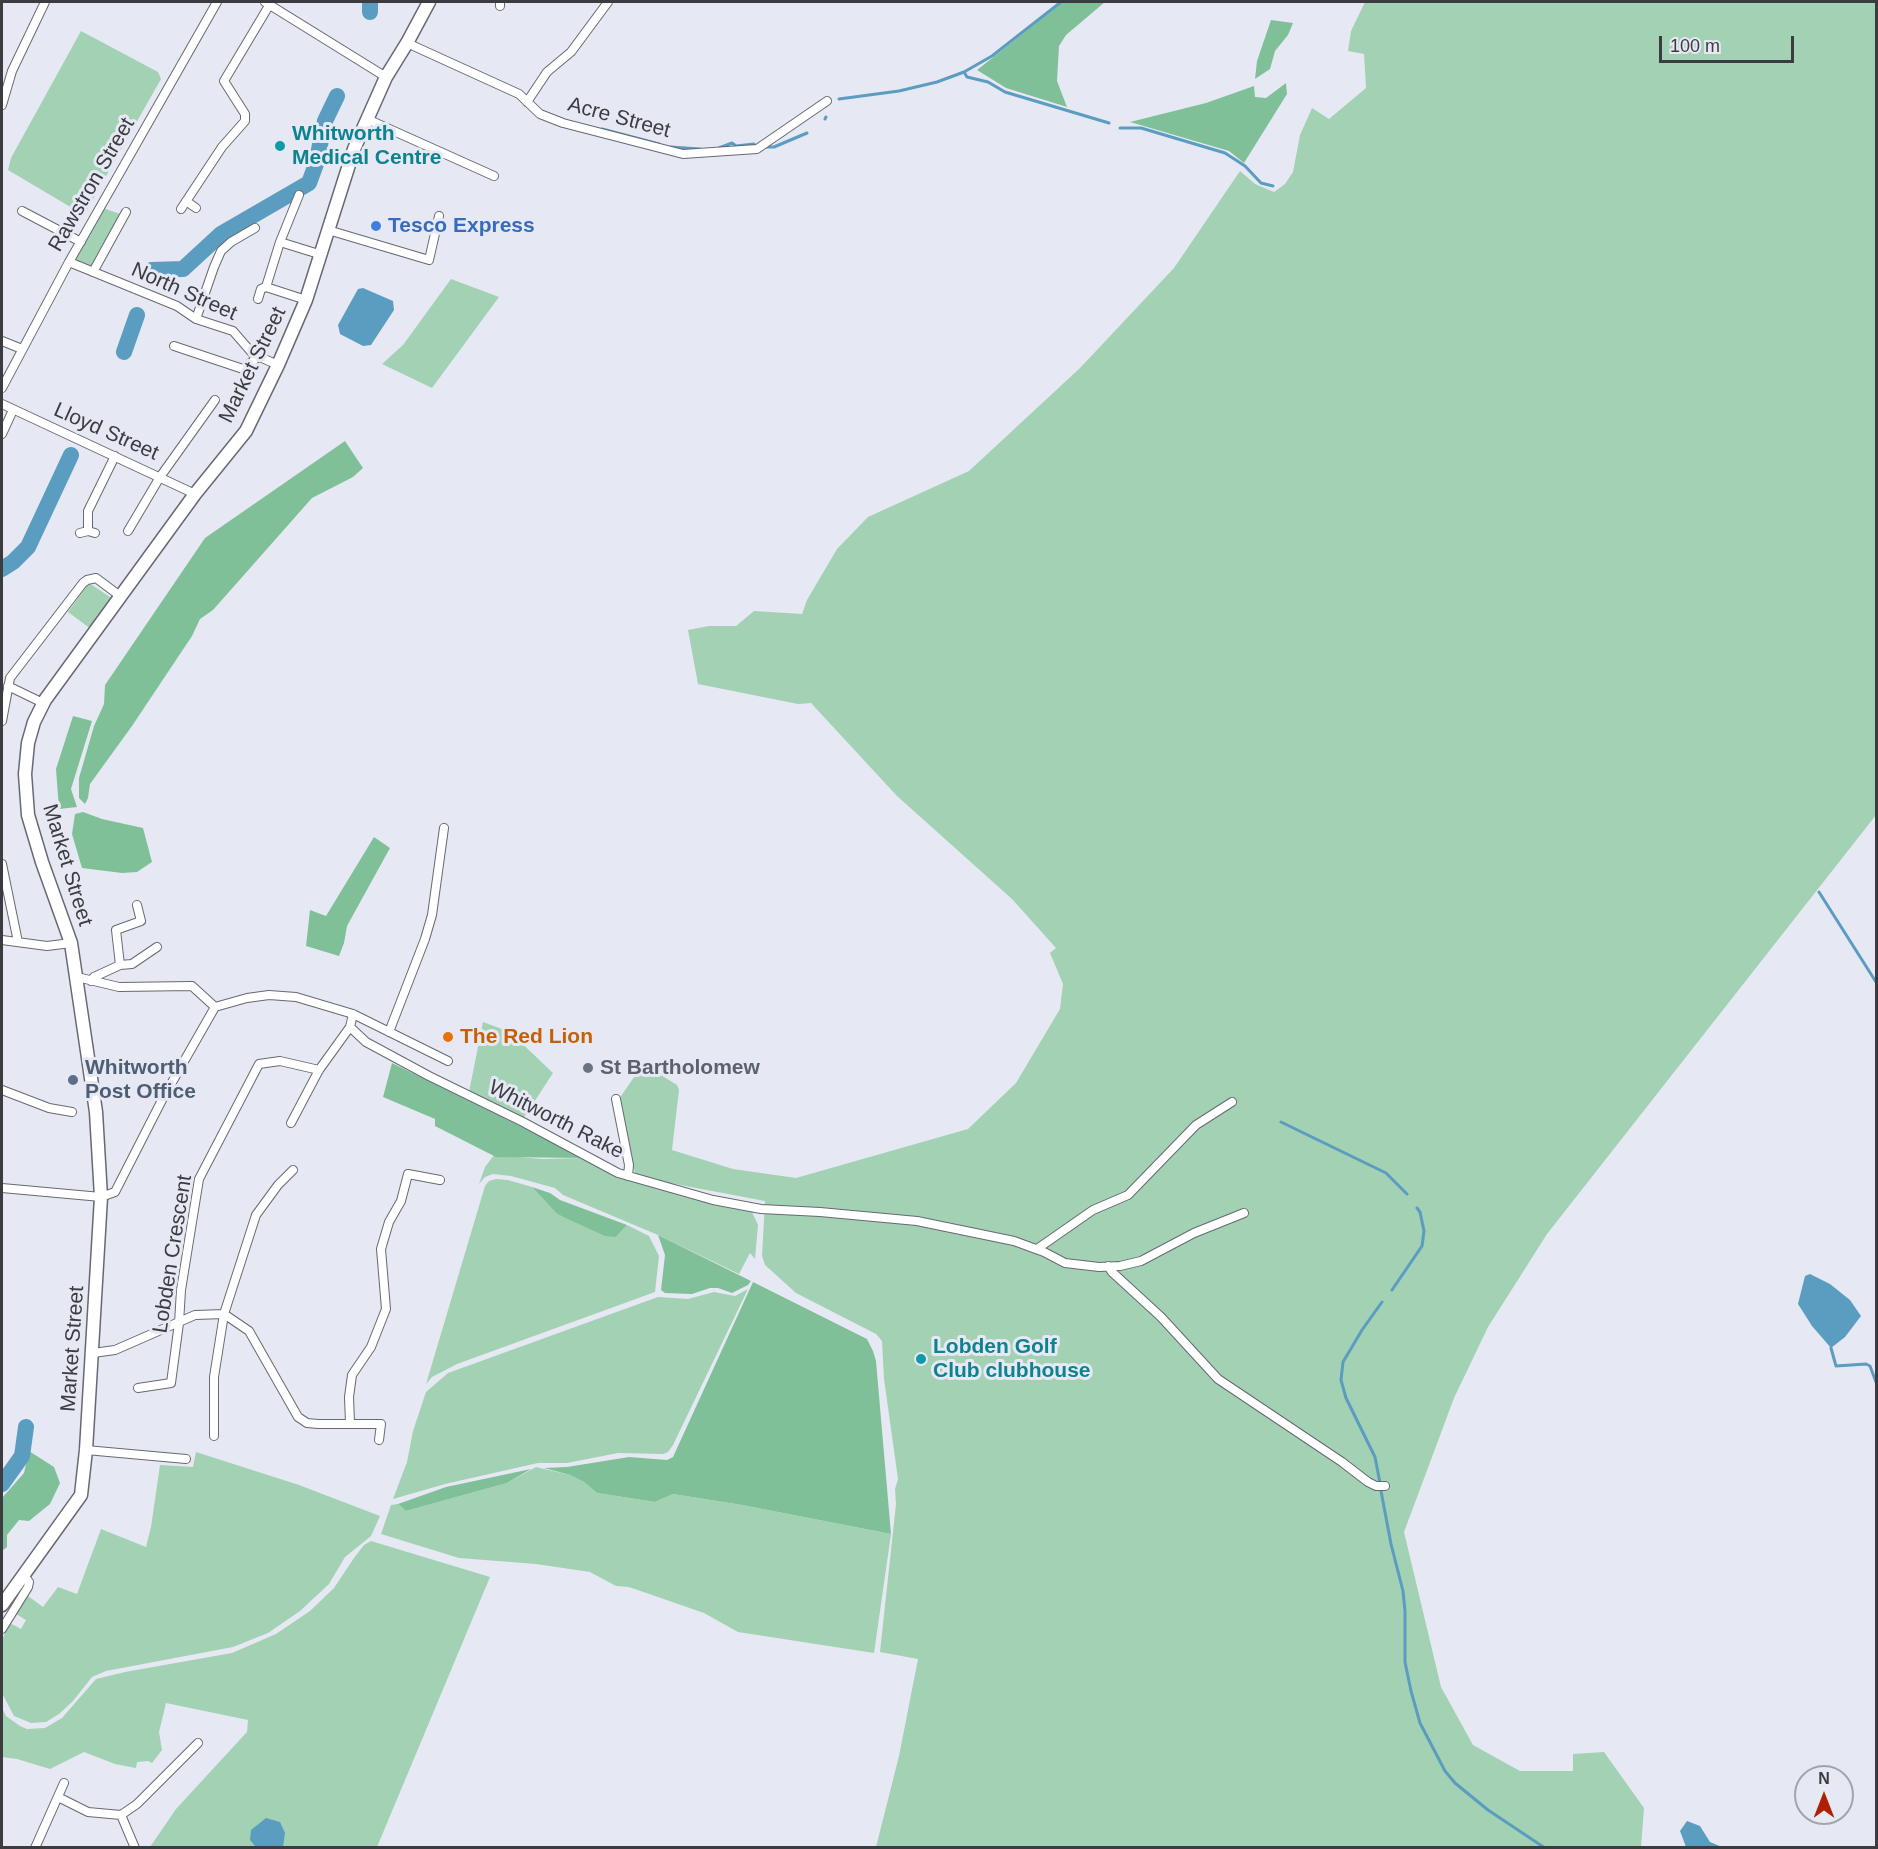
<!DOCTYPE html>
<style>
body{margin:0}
#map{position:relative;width:1878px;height:1849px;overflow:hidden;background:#e6e9f3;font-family:Arial,sans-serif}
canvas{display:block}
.frame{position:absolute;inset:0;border:3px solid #3c3c40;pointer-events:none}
.north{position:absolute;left:1794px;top:1765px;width:60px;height:60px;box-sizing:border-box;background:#e6e9f3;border:2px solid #a2a4ab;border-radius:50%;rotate:0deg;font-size:16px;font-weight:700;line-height:24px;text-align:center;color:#3c3c40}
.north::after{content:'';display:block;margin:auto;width:21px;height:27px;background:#ad2001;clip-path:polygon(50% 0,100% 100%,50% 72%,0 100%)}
.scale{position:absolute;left:1659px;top:36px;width:135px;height:27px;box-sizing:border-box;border:3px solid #3c3c40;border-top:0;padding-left:8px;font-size:18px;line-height:21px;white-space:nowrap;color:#3c3c40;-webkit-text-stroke:4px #e6e9f3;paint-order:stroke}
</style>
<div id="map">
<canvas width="1878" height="1849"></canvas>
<div class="frame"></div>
<div class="north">N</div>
<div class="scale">100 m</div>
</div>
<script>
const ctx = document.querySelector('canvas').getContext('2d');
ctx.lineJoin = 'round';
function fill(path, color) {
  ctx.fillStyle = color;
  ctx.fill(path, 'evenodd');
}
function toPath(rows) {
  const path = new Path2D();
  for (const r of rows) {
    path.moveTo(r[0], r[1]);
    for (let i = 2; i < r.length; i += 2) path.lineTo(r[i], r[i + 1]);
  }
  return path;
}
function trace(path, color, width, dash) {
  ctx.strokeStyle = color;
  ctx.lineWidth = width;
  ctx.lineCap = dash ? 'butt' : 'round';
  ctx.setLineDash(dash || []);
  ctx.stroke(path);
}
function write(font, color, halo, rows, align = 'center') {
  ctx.font = font + ' Arial,sans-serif';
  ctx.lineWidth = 6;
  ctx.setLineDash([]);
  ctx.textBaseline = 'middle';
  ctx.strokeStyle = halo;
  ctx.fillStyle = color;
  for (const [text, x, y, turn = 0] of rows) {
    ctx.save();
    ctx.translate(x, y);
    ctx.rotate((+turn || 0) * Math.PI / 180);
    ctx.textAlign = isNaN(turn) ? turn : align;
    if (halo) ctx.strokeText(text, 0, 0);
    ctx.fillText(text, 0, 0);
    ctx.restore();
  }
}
const green = toPath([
 [1365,2,1876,2,1876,815,1547,1234,1488,1327,1454,1398,1404,1532,1441,1687,1473,1745,1520,1771,1573,1771,1573,1754,1604,1752,1644,1808,1641,1847,876,1847,899,1756,918,1659,880,1652,896,1504,895,1489,898,1479,884,1379,882,1341,876,1334,796,1293,765,1265,762,1256,765,1201,638,1177,631,1165,619,1099,643,1064,677,1085,679,1090,672,1150,733,1169,796,1178,968,1129,1016,1083,1060,1009,1063,984,1050,953,1056,948,1012,899,897,796,811,703,798,704,698,684,688,630,709,626,736,626,754,611,802,614,807,600,837,549,868,517,969,471,1080,368,1174,268,1240,171,1255,184,1274,192,1285,184,1293,172,1300,135,1312,108,1329,119,1366,88,1364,54,1348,51,1351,31],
 [81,31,158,72,161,79,84,215,8,170,11,158],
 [103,208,120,214,91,267,75,260],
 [451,279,499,297,432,388,382,364,403,345],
 [89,583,113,599,91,629,68,612],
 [483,1022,510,1032,553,1073,523,1119,469,1092],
 [494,1155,542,1159,585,1158,613,1174,633,1182,752,1212,758,1225,755,1259,750,1253,739,1274,658,1235,563,1195,555,1188,511,1176,493,1174,485,1177,479,1184,485,1167],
 [496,1179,508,1180,532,1187,557,1214,616,1237,627,1225,649,1236,659,1256,655,1292,457,1364,432,1377,426,1384,485,1186,489,1181],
 [748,1289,673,1445,668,1452,663,1454,618,1453,567,1463,538,1463,445,1484,393,1499,407,1462,413,1431,426,1392,448,1373,658,1297,688,1299,714,1292,735,1296],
 [196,1452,299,1485,380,1516,371,1536,345,1557,329,1584,300,1611,268,1633,233,1647,106,1671,92,1677,73,1701,59,1714,46,1722,31,1723,14,1716,2,1693,2,1640,10,1623,21,1629,26,1620,16,1614,28,1596,43,1607,58,1587,77,1594,101,1529,146,1547,151,1527,160,1465,193,1467],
 [536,1467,570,1475,584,1482,597,1493,655,1502,673,1494,742,1505,891,1534,874,1653,738,1632,704,1613,629,1587,616,1586,590,1572,536,1564,459,1558,381,1534,391,1505,398,1504,406,1511,507,1483],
 [371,1541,490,1577,377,1847,150,1847,176,1809,247,1732,248,1720,166,1703,159,1732,162,1750,152,1763,148,1761,137,1762,136,1768,115,1764,84,1752,50,1769,17,1759,2,1757,2,1708,6,1716,20,1726,27,1729,45,1728,62,1718,96,1679,125,1672,232,1653,276,1634,310,1611,334,1588,354,1558,364,1545]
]);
const forest = toPath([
 [1063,2,1105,2,1066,35,1059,46,1057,81,1067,107,1006,88,977,70],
 [1271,20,1293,23,1288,35,1275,51,1270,69,1255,79,1257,61],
 [1286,83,1287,94,1244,163,1229,151,1130,122,1206,103,1254,86,1255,97,1266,98],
 [345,441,363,468,353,477,312,498,213,610,200,619,192,636,132,726,90,784,88,798,85,804,79,798,79,778,94,726,104,704,105,685,205,538],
 [73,716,92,721,71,789,77,807,59,809,56,769],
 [83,812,102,819,143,828,152,862,137,872,122,873,82,868,72,834,75,814],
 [374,837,390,848,347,926,344,943,339,956,306,946,310,910,326,916],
 [392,1063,585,1158,496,1157,435,1126,435,1119,383,1097],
 [532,1187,550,1193,560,1200,627,1225,616,1237,605,1236,557,1214],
 [658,1235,751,1281,748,1285,732,1293,718,1288,710,1288,692,1294,665,1293,661,1290,665,1255],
 [753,1282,867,1339,873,1351,876,1361,891,1534,742,1505,673,1494,655,1502,597,1493,584,1482,570,1475,544,1468,567,1467,629,1457,667,1460,673,1457],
 [29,1451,54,1467,60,1483,50,1504,29,1521,19,1520,7,1535,7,1547,2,1551,2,1498,24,1473],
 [531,1469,507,1483,406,1511,398,1504,446,1487]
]);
const water = toPath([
 [363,288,393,301,394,310,371,345,363,346,340,334,338,325,358,289],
 [1810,1274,1830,1284,1850,1300,1861,1316,1845,1337,1831,1348,1812,1326,1798,1304,1805,1276],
 [266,1818,280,1822,285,1833,283,1847,256,1847,250,1840,251,1830],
 [1687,1821,1700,1826,1710,1842,1722,1847,1686,1847,1680,1831]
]);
const stream = toPath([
 [964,72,967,77,988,82,1005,92,1109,123],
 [839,99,899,91,937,82,964,72,992,56,1061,2],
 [825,119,826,117],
 [1120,128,1141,128,1225,153,1245,166,1261,183,1273,186],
 [602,129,659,144],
 [671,147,700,149],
 [767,147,774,147,807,133],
 [719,148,732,143,736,146,754,144],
 [1819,892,1876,982],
 [1281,1122,1386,1173,1407,1194],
 [1392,1290,1422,1246,1424,1231,1420,1212,1417,1208],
 [1831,1348,1836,1366,1866,1364,1870,1366,1876,1382],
 [1380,1483,1375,1457,1346,1398,1341,1380,1343,1362,1362,1330,1382,1302],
 [1381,1491,1391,1544,1403,1591,1405,1611,1405,1662,1411,1691,1420,1723,1445,1771,1455,1783,1488,1810,1545,1848]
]);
const river = toPath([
 [370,12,370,2],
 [151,270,183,269,221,234,309,183,316,164,325,121,337,96],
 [124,352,137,315],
 [2,569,13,562,28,547,71,455],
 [2,1484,22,1456,26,1427]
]);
const street = toPath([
 [265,2,386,77],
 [500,2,500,6],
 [407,43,519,94,540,114,563,123,683,154,757,149,827,101],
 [527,102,547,72,571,52,608,2],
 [2,105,12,71,45,2],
 [367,119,494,176],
 [186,201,196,208],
 [181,209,222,147,245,121,245,114,224,81,270,4],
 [22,211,81,242],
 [328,230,429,260,439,216],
 [280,242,322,255],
 [69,262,177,306,196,319,233,331,253,354,278,365],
 [93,272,126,212],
 [266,287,280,242,299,195],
 [266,287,306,300],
 [258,299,261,289,266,287],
 [196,319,214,267,221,251,231,242,255,228],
 [2,341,22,349],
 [174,346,243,369,258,357],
 [2,388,69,262,217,2],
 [2,404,195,494],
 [2,434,13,410],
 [88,531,88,511,115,456],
 [128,531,160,477,215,400],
 [80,533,88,531,95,533],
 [8,686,43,703],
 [2,721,10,678,83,583,87,580,96,578,120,596],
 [2,864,18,942],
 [2,940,47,946,71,943],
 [120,965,132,964,157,947],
 [77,977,119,987,192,986,215,1007],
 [91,981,94,977,120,965,116,930,141,921,137,905],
 [215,1007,247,998,269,995,296,997,353,1014,448,1061],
 [350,1027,366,1042,429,1076,523,1122,618,1173,713,1200,761,1209,820,1212,917,1221,1014,1241,1044,1252,1065,1263,1099,1267,1120,1266,1141,1261,1194,1233,1244,1213],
 [389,1032,425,939,432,915,444,828],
 [2,1090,49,1108,72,1112],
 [616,1099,629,1165,628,1176],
 [291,1123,319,1070,350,1027,353,1014],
 [2,1188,101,1197,115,1192,163,1098,215,1007],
 [1037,1249,1093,1210,1128,1195,1196,1125,1232,1102],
 [1108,1266,1112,1272,1161,1317,1218,1379,1342,1462,1368,1482,1376,1486,1385,1486],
 [93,1353,115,1350,195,1315,224,1314,249,1331,298,1417,307,1423,318,1424,381,1424,379,1440],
 [138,1388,171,1383,179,1323,181,1290,199,1179,259,1064,280,1061,319,1070],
 [350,1423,349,1397,352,1375,371,1347,386,1309,381,1249,389,1222,401,1201,408,1174,440,1180],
 [214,1436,214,1377,224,1314,256,1215,278,1185,293,1170],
 [86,1450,186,1459],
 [2,1629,28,1587,29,1582,23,1574],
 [58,1797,88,1812,121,1815,137,1804,198,1743],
 [121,1815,135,1848],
 [35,1848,64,1783]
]);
const primary = toPath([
 [2,1605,81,1495,86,1450,101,1197,96,1112,71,943,42,862,28,815,25,774,28,743,34,722,45,700,195,494,246,431,278,365,306,300,354,149,386,77,407,43,429,2]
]);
const markers = [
 [280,146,6,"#0f9aa8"],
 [376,226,6,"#3f7fe0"],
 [448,1037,6,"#e8710a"],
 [588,1068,6,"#6b7280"],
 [73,1080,6,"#5c6f8a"],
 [921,1359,6,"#0f9aa8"]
];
const streetNames = [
 ["Acre Street",619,118,15],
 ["Rawstron Street",92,185,-60],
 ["North Street",184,292,24],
 ["Market Street",253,365,-64],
 ["Lloyd Street",106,432,24],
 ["Market Street",67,865,73],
 ["Whitworth Rake",556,1120,27],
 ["Lobden Crescent",173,1254,-81],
 ["Market Street",73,1349,-86]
];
const cultureNames = [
 ["Whitworth",292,134],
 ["Medical Centre",292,158],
 ["Lobden Golf",933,1347],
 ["Club clubhouse",933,1371]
];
const shopNames = [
 ["Tesco Express",388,226]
];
const foodNames = [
 ["The Red Lion",460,1037]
];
const serviceNames = [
 ["Whitworth",85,1068],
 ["Post Office",85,1092]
];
const worshipNames = [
 ["St Bartholomew",600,1068]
];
fill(green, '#a3d1b3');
fill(forest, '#80c099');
fill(water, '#5b9cc1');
trace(stream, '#5b9cc1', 3);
trace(river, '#5b9cc1', 16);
trace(street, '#676972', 10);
trace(primary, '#676972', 15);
trace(street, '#fff', 8);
trace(primary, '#fff', 12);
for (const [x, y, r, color] of markers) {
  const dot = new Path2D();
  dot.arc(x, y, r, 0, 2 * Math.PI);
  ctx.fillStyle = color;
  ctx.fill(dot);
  trace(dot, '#e6e9f3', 2);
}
write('21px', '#3c3c40', '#e6e9f3', streetNames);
write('bold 21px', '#0d838f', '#e6e9f3', cultureNames, 'left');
write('bold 21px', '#366cbe', '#e6e9f3', shopNames, 'left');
write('bold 21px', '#c56008', '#e6e9f3', foodNames, 'left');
write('bold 21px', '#4e5e75', '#e6e9f3', serviceNames, 'left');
write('bold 21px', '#5b616d', '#e6e9f3', worshipNames, 'left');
</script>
